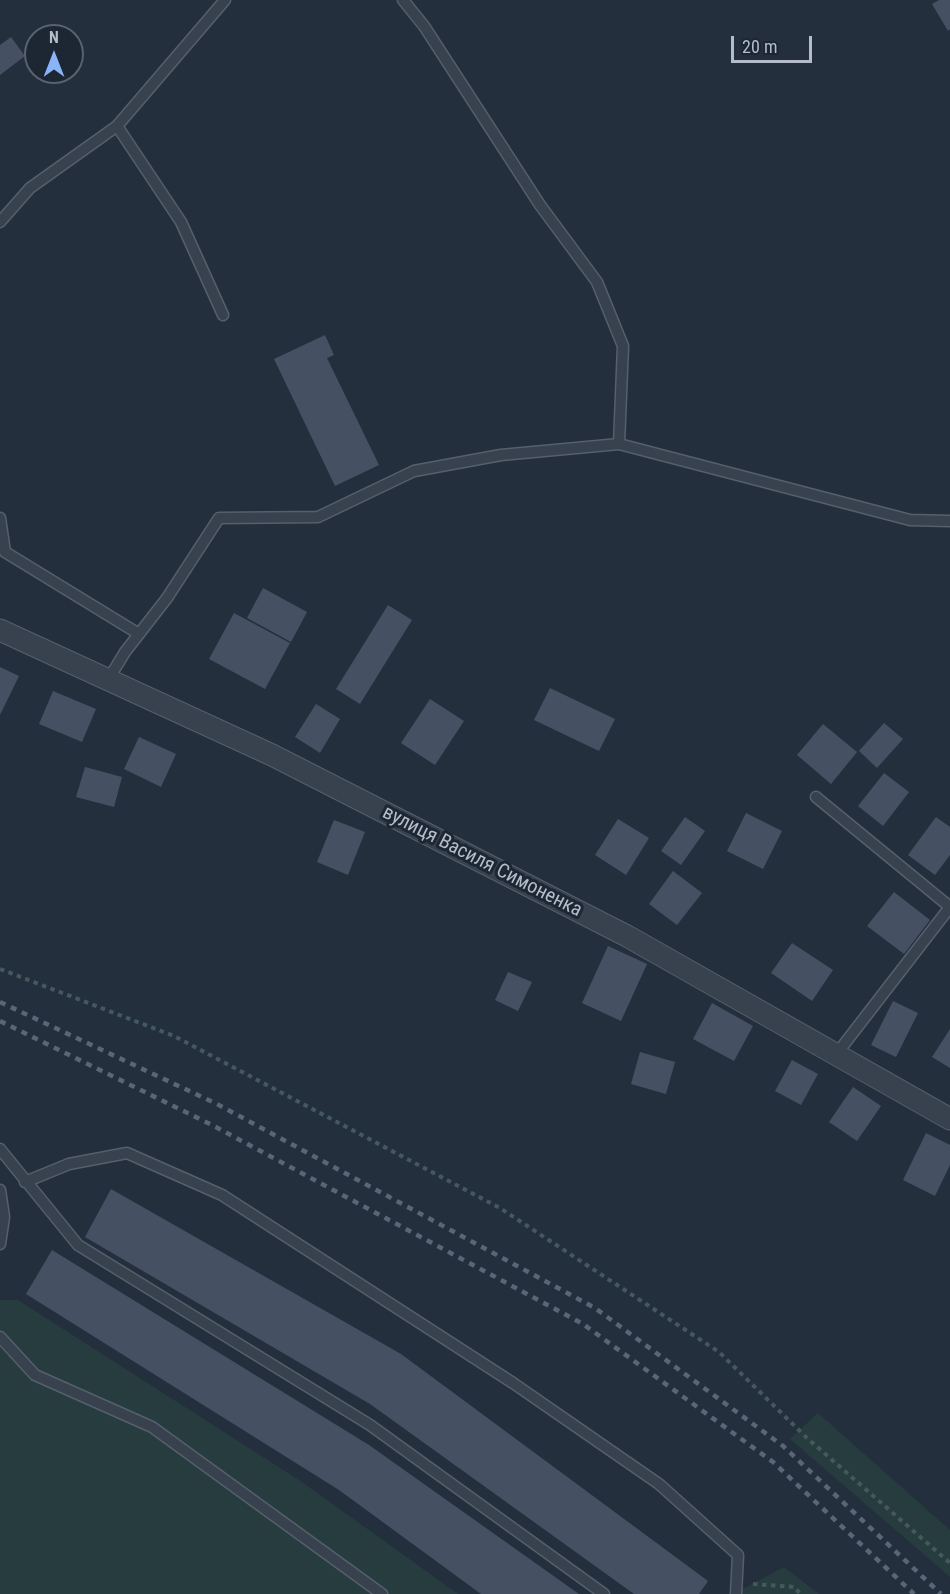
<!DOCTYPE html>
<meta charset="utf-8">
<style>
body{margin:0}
#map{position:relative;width:950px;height:1594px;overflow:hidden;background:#242f3e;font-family:"Roboto Condensed",sans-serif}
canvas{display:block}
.north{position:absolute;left:24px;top:24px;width:60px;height:60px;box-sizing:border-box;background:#1d2633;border:2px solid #59626f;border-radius:50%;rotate:0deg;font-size:16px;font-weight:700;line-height:24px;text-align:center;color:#b4bcc9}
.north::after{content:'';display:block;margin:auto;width:21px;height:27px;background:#8ab4f8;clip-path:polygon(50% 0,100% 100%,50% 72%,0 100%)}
.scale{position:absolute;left:731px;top:36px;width:81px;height:27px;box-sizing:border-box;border:3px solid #b4bcc9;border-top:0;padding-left:8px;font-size:18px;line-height:21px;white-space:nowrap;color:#b4bcc9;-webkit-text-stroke:4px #1d2633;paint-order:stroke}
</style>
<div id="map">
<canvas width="950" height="1594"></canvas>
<div class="north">N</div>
<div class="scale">20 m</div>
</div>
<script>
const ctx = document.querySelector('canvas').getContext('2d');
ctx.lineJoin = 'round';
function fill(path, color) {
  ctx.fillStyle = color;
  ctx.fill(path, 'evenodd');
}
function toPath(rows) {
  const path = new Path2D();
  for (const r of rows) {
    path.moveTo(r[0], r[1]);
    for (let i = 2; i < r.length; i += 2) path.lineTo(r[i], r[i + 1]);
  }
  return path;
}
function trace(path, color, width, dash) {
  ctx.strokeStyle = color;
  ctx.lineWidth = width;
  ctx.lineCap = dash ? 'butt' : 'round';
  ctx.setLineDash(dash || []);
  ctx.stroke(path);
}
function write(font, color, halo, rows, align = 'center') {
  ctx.font = font + ' "Roboto Condensed",sans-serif';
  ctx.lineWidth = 6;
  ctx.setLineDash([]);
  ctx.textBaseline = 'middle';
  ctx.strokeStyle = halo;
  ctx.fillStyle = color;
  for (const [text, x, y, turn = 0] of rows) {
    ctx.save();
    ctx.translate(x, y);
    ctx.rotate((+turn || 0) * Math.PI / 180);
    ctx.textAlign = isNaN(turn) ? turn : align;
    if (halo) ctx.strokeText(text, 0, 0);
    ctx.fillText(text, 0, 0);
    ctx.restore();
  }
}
const green = toPath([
 [0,1300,18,1300,302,1482,458,1594,0,1594],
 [818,1413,950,1530,950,1577,790,1439],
 [784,1567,819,1594,736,1594,739,1591]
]);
const building = toPath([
 [939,0,950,0,950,29,948,31,932,4],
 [11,37,25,56,0,75,0,45],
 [325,335,334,355,327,358,379,465,335,486,274,359],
 [263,588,307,612,291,642,247,618],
 [388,605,412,620,360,704,336,689],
 [234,613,290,643,265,689,209,659],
 [0,667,19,676,0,715],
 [550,688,615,719,599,751,534,720],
 [53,691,96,709,82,742,39,724],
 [430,699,464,721,435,765,401,743],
 [316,704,340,719,320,753,295,737],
 [884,723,903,739,877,768,859,751],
 [823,724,857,752,831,784,797,755],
 [139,737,176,754,161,787,124,769],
 [85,767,122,777,114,807,76,797],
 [884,773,909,792,883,826,858,806],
 [746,813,782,831,763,869,727,851],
 [685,817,705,831,681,865,661,851],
 [936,817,950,827,950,855,935,875,908,855],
 [618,819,649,838,626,875,595,855],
 [334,820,365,832,348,875,317,862],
 [673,871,702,893,677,925,649,904],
 [894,892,930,920,904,954,867,926],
 [792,943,833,970,812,1001,771,973],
 [608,946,647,964,621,1021,582,1003],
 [508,972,532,982,518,1011,495,1000],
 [893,1001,918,1013,896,1057,871,1045],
 [712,1003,753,1026,734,1061,693,1039],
 [950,1029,950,1068,932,1057],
 [640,1052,675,1062,666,1094,631,1084],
 [792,1060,818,1074,801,1105,775,1091],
 [853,1087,881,1106,857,1141,829,1122],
 [926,1133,950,1145,950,1165,935,1196,903,1180],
 [111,1189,401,1354,708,1581,699,1594,634,1594,370,1404,85,1237],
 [52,1250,369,1445,579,1594,481,1594,339,1490,26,1294]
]);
const path = toPath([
 [0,969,174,1036,500,1208,719,1352,807,1438,950,1563],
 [753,1584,795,1587,800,1594]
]);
const service = toPath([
 [403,0,424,26,540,205,597,282,623,346,619,444],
 [117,126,181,222,223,315],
 [0,222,30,188,117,126,225,0],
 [0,518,5,552,139,634],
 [108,680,125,652,167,598,219,518,318,517,414,471,501,455,619,444,910,520,950,521],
 [816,797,950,907,835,1056],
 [0,1149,78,1245,370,1425,604,1594],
 [25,1182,69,1164,127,1153,222,1195,513,1383,659,1484,738,1555,736,1594],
 [0,1190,4,1217,0,1244],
 [0,1337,35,1375,152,1427,382,1594]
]);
const minor = toPath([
 [0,630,272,755,627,936,950,1119]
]);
const rail = toPath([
 [0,1002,217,1104,595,1308,783,1446,941,1594],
 [0,1021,212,1125,583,1324,773,1462,914,1594]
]);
const streetNames = [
 ["вулиця Василя Симоненка",482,862,27]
];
fill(green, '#263c3f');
fill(building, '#455162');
trace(service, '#565f6c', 13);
trace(minor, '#565f6c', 23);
trace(path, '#44595c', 4, [4.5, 4.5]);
trace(service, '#38414e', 10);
trace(minor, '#38414e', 21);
trace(rail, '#5a6575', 4.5, [6, 6]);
write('20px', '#b4bcc9', '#1d2633', streetNames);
</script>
